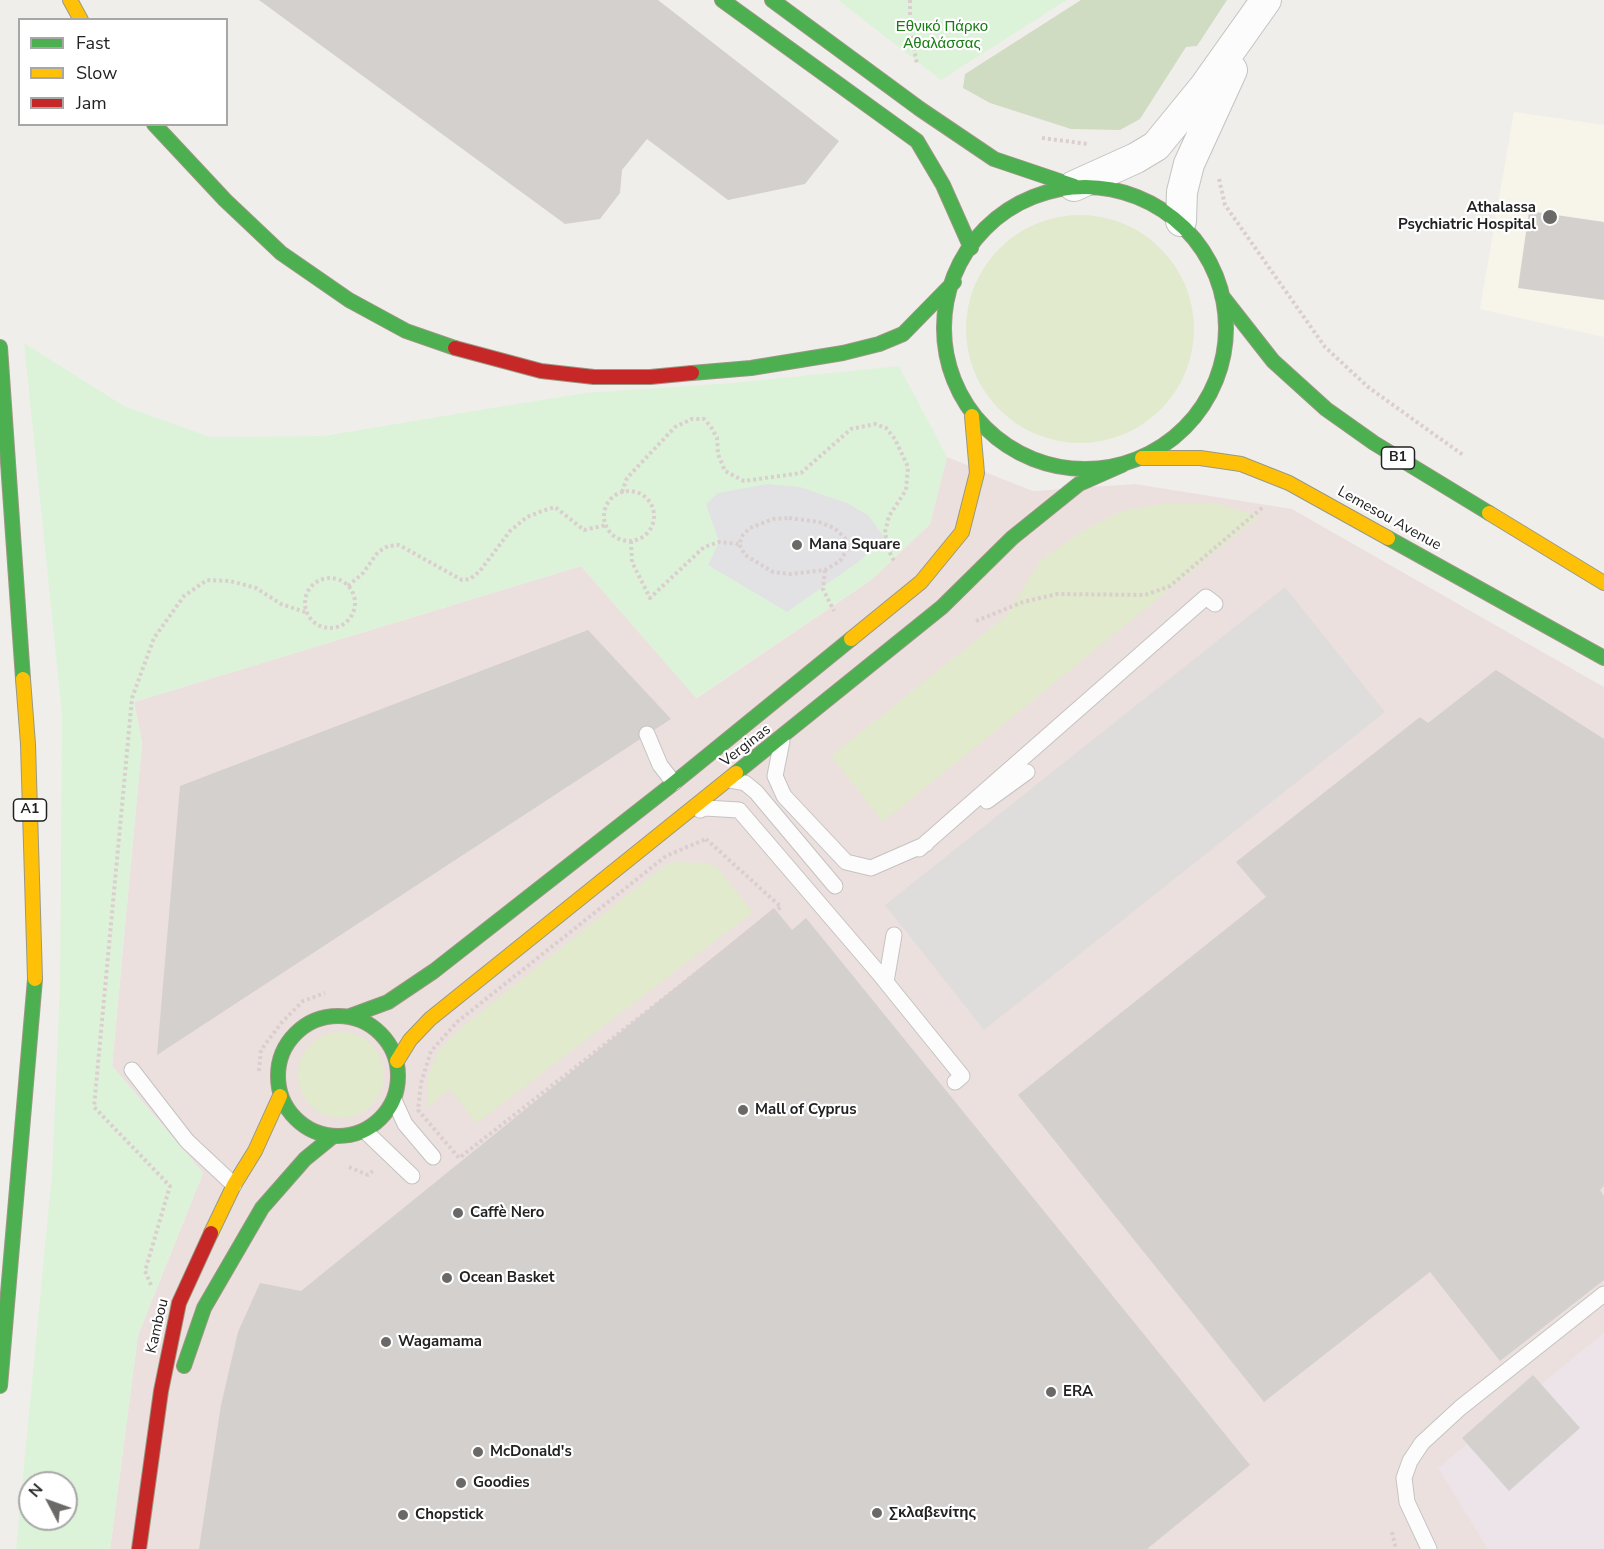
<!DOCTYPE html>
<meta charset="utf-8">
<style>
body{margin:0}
#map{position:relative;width:1604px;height:1549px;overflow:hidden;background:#f0eeeb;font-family:"Nunito Sans",sans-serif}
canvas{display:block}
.legend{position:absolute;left:18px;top:18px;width:210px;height:108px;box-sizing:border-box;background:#fff;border:2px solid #a7a7a7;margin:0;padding:8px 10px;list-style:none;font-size:18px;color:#222}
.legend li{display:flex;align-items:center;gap:12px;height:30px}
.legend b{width:30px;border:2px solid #a7a7a7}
.north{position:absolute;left:18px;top:1471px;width:60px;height:60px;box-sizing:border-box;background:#fff;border:2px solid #a7a7a7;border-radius:50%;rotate:311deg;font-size:16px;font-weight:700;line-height:24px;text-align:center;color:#222}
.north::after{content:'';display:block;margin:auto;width:21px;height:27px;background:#6a6968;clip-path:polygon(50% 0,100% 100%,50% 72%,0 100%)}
</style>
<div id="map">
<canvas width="1604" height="1549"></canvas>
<ul class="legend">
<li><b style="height:8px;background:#4caf50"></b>Fast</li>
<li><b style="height:8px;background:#ffc107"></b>Slow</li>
<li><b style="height:8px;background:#c62828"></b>Jam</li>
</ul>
<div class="north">N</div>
</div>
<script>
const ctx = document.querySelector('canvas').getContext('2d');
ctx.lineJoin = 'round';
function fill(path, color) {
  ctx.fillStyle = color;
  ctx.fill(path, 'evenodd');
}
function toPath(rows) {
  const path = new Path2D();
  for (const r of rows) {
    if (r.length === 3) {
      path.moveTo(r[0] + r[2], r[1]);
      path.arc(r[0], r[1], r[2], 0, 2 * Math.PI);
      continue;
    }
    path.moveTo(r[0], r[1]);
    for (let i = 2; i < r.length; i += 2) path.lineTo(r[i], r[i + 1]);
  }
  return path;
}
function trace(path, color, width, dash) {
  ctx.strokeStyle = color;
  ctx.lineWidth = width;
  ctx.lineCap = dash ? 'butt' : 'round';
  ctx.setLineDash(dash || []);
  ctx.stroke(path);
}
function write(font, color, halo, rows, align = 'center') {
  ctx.font = font + ' "Nunito Sans",sans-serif';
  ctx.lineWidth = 4.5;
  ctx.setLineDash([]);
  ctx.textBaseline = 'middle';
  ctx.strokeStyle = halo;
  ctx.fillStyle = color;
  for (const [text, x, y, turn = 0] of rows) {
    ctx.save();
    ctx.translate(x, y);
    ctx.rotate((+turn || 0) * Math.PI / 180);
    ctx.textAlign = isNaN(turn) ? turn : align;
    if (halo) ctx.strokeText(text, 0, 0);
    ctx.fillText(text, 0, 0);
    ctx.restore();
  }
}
const commercial = toPath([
 [947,457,1033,491,1135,484,1292,509,1604,687,1604,1549,110,1549,138,1335,203,1173,112,1066,142,743,134,702,581,566,697,698,871,580,930,524]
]);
const industrial = toPath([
 [1604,1333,1604,1549,1488,1549,1438,1468]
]);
const education = toPath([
 [1514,112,1604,125,1604,337,1480,309]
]);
const grass = toPath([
 [1080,329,114],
 [1166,503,1214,503,1260,516,883,822,831,756,1006,616,1040,561,1079,533,1122,511],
 [674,862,706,863,716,866,753,912,477,1123,449,1089,428,1108,427,1079,438,1051,462,1027,665,865],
 [341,1075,43]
]);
const forest = toPath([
 [1081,0,1227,0,1197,46,1186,47,1140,119,1120,130,1071,129,990,103,963,88,965,74]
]);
const park = toPath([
 [838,0,1067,0,941,80],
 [24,343,124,406,210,437,323,436,584,393,732,383,899,366,947,457,930,524,871,580,696,698,581,566,134,702,142,743,112,1066,203,1173,138,1335,110,1549,16,1549,52,1173,60,984,62,715],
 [30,1483,66,1483,66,1519,30,1519]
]);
const parking = toPath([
 [1285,587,1385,712,984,1030,885,905]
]);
const plaza = toPath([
 [767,484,800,487,847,503,868,515,884,537,861,560,787,612,708,565,719,542,706,504,718,493]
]);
const building = toPath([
 [259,0,658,0,839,141,805,184,728,200,647,139,622,170,620,193,600,219,565,224],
 [1529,211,1604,222,1604,300,1518,288],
 [588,630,671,719,157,1055,180,786],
 [1496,670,1604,739,1604,1186,1600,1190,1604,1196,1604,1280,1500,1361,1430,1272,1264,1402,1018,1095,1266,897,1236,862,1420,717,1428,723],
 [774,908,792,930,806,918,1250,1465,1147,1549,199,1549,221,1405,238,1332,260,1283,301,1291],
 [1533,1375,1580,1428,1509,1491,1462,1438]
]);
const path = toPath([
 [910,0,910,30,917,64],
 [1042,138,1088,144],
 [1219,179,1225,205,1325,347,1368,387,1463,455],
 [629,516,25],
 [622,492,627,478,675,427,692,419,704,419,711,427,717,438,718,454,725,471,744,481,801,473,851,429,875,424,886,428,895,439,908,467,906,490,889,516,885,532,888,549,894,561],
 [789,518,819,522,834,528,845,538,848,548,840,561,825,570,791,574,773,572,745,555,739,544,743,535,750,528,773,519,789,518],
 [631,541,632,562,650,598,704,547,719,542,739,544],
 [848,548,888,549],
 [825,570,823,589,834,611],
 [330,603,25],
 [348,586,363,573,378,552,388,546,399,545,462,580,470,579,480,571,510,531,527,517,542,511,555,507,584,530,606,525],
 [976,621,1023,602,1057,594,1145,595,1170,586,1263,507],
 [706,839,781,907,459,1158,418,1110,421,1083,431,1051,457,1022,666,856,706,839],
 [259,1071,261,1050,282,1022,303,1001,325,993],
 [349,1167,368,1175,374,1170],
 [151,1285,145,1271,170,1186,94,1107,132,698,154,638,184,596,207,580,230,581,256,588,281,604,305,612],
 [1392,1532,1396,1549]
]);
const lane = toPath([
 [647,734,660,765,674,783],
 [782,741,775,776,784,796,846,862,871,868,926,844],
 [729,780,745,783,756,792,835,886],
 [987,801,1027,772],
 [700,810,705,808,739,810,877,971,962,1076,955,1082],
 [919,849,1206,597,1215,604],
 [886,982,894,935],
 [132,1070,187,1141,234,1185],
 [394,1100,405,1124,433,1157],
 [365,1131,412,1176],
 [1429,1549,1407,1502,1404,1478,1410,1461,1422,1443,1460,1408,1604,1294]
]);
const street = toPath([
 [1074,186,1136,158,1156,146,1205,86,1266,0],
 [1181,221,1182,192,1189,164,1232,70]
]);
const fast = toPath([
 [722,0,917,141,943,185,971,248],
 [772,0,920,109,994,159,1074,186],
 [154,124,225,200,281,253,349,300,406,331,455,348],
 [1085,328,141],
 [1222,296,1273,361,1326,409,1374,443,1489,513],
 [0,347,23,679],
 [692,373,751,368,843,353,879,344,903,334,954,282],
 [1388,538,1604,658],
 [736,773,942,607,1012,538,1079,484,1122,465],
 [338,1076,60],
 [350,1016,388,1002,434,971,674,783,851,639],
 [184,1366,204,1308,262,1208,305,1159,332,1137],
 [0,1386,35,979]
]);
const slow = toPath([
 [70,0,81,20],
 [1142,458,1200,458,1241,464,1289,483,1388,538],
 [1489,513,1604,583],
 [851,639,921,582,962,532,977,473,972,416],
 [23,679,28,744,35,979],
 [397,1061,410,1040,430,1019,736,773],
 [211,1233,234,1185,255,1151,280,1096]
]);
const jam = toPath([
 [455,348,541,371,594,377,650,377,692,373],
 [139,1549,161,1391,179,1303,211,1233]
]);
const markers = [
 [1550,217,8,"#6a6968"],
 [797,545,6,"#6a6968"],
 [743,1110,6,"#6a6968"],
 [458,1213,6,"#6a6968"],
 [447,1278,6,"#6a6968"],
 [386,1342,6,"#6a6968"],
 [1051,1392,6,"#6a6968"],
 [478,1452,6,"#6a6968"],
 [461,1483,6,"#6a6968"],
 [877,1513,6,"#6a6968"],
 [403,1515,6,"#6a6968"]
];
const shields = [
 [1398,458,33],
 [30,810,33]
];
const shieldNames = [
 ["B1",1398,458],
 ["A1",30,810]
];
const parkNames = [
 ["Εθνικό Πάρκο",942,27],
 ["Αθαλάσσας",942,44]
];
const poiNames = [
 ["Athalassa",1536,208,"right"],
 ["Psychiatric Hospital",1536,225,"right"],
 ["Mana Square",809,545],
 ["Mall of Cyprus",755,1110],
 ["Caffè Nero",470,1213],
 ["Ocean Basket",459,1278],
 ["Wagamama",398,1342],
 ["ERA",1063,1392],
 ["McDonald's",490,1452],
 ["Goodies",473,1483],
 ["Σκλαβενίτης",889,1513],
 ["Chopstick",415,1515]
];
const streetNames = [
 ["Lemesou Avenue",1389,519,29],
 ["Verginas",746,746,-38],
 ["Kambou",158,1326,-77]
];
fill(commercial, '#ece0df');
fill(industrial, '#ede4ea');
fill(education, '#f7f5e9');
fill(grass, '#e1eacd');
fill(forest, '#d0dcc2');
fill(park, '#ddf3d9');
fill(parking, '#dedddc');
fill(plaza, '#e2e2e5');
fill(building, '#d3d0ce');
trace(lane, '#c3c3c1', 17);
trace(street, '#c3c3c1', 32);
trace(fast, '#9a9883', 16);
trace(slow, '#9a9883', 16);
trace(jam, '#9a9883', 16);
trace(path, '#dbcece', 4, [3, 3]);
trace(lane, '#fdfcfc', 15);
trace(street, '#fdfcfc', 30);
trace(fast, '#4caf50', 14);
trace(slow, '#ffc107', 14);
trace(jam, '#c62828', 14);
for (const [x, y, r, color] of markers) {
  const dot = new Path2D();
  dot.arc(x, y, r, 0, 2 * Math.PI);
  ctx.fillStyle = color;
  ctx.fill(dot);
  trace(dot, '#fff', 2);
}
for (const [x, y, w] of shields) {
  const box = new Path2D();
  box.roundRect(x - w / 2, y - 11, w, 22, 4.5);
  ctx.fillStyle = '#fff';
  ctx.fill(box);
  trace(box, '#222', 1.5);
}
write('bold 14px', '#222', null, shieldNames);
write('15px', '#197d13', '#fff', parkNames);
write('bold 15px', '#222', '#fff', poiNames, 'left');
write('15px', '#222', '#fff', streetNames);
</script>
